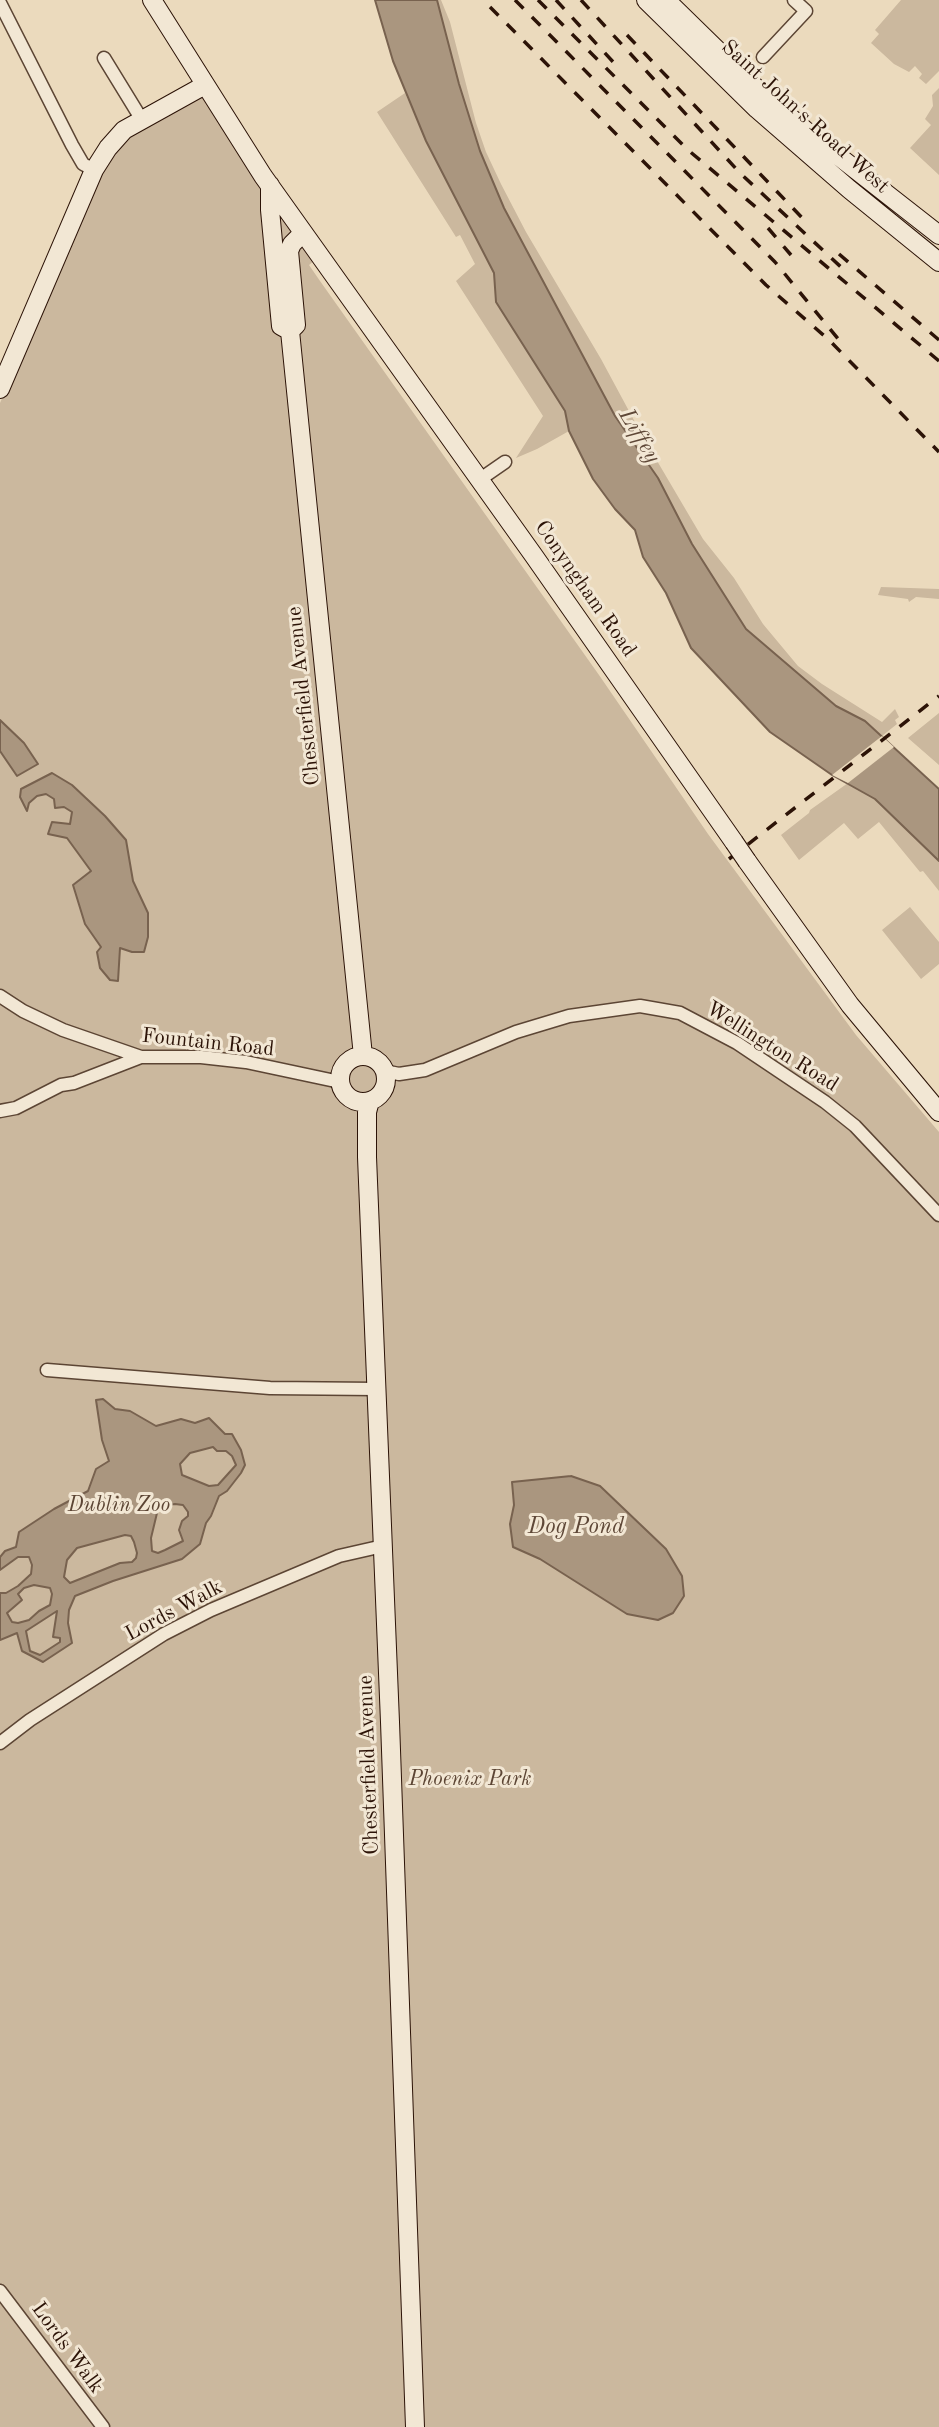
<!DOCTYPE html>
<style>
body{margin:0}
canvas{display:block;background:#ebdabd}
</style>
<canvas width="939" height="2427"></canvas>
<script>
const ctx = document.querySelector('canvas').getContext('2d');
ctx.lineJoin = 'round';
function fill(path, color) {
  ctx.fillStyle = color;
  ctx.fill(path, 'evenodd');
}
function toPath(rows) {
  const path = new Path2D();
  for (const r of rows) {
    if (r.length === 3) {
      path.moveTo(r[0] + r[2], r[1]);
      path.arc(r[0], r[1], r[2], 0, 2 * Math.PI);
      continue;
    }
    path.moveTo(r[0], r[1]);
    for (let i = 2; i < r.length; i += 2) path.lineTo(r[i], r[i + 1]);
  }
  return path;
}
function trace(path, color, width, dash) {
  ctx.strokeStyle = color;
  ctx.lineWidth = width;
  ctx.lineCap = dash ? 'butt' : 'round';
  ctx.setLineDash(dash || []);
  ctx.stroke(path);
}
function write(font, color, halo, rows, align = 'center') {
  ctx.font = font + ' "Old Standard TT",serif';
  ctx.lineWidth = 6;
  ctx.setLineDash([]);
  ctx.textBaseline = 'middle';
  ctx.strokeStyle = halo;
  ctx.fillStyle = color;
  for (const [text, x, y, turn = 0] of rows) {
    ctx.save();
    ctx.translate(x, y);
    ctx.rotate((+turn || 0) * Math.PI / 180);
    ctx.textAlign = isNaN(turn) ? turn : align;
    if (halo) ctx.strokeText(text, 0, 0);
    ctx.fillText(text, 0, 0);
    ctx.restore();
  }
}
const green = toPath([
 [437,0,441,0,450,22,476,123,486,152,501,184,526,232,601,359,643,437,703,539,734,578,763,624,798,666,822,684,882,722,895,709,899,717,895,720,897,724,882,736,865,721,835,705,746,629,692,544,658,478,615,416,504,209,480,151,459,84],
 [901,0,939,0,939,71,926,84,919,78,922,74,915,66,909,72,894,64,871,43,879,34,875,30],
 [205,85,320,256,309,265,320,281,599,675,708,834,856,1035,939,1132,939,2427,0,2427,0,403,97,181,134,124],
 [939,88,939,175,910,148,931,125,925,119,933,106,932,95],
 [405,93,426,141,494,273,496,302,565,411,569,431,537,449,516,458,543,416,456,281,475,264,460,235,456,237,377,112],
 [881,587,939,589,939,599,916,597,909,602,908,599,878,595],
 [939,713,939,765,908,738],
 [848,783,875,799,939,861,939,891,923,871,920,872,879,822,858,839,844,823,799,860,781,835,809,813,810,810],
 [910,907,939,942,939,964,921,979,882,930]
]);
const water = toPath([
 [375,0,437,0,459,84,480,151,504,208,615,416,658,478,692,544,746,629,836,706,865,721,939,789,939,861,875,799,832,775,770,732,691,648,666,593,643,557,635,530,615,509,593,479,569,431,565,411,496,302,494,273,426,141,393,61,375,0],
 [0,720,24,743,38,764,17,776,0,751,0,720],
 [52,773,72,785,105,816,126,840,133,881,148,913,148,937,144,952,132,952,120,948,118,981,110,980,100,968,97,952,101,947,85,924,73,885,91,871,67,838,48,834,52,822,70,824,72,812,64,807,55,808,54,799,46,794,37,796,29,803,27,811,20,797,21,789,52,773],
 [103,1399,115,1409,130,1411,156,1426,181,1419,195,1423,209,1418,225,1434,232,1434,241,1450,245,1465,241,1473,227,1491,219,1496,211,1516,206,1523,200,1544,182,1559,113,1581,75,1596,69,1610,68,1623,72,1643,43,1662,22,1651,17,1633,0,1640,0,1593,6,1593,18,1586,31,1574,32,1565,29,1557,18,1557,0,1570,0,1557,5,1551,16,1547,19,1532,54,1509,88,1491,96,1469,109,1461,102,1440,96,1400,103,1399],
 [213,1447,217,1451,226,1451,232,1456,236,1465,218,1485,209,1486,182,1475,180,1464,190,1453,213,1447],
 [175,1504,183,1505,188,1512,188,1516,182,1521,179,1530,183,1541,165,1550,158,1553,152,1551,151,1538,157,1513,161,1506,175,1504],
 [125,1535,131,1536,134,1542,137,1553,136,1558,132,1562,120,1563,70,1583,64,1577,67,1560,77,1548,125,1535],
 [34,1585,50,1588,52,1594,50,1605,39,1611,29,1620,18,1623,12,1622,7,1613,22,1600,18,1594,24,1588,34,1585],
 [57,1611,53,1637,60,1638,60,1642,40,1655,30,1651,26,1631,57,1611],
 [571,1476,600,1486,666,1549,682,1576,684,1596,673,1613,658,1620,627,1614,540,1559,513,1547,510,1524,514,1505,512,1482,571,1476]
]);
const pier = toPath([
 [882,736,894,747,848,783,832,775]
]);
const street = toPath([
 [0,3,72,145,83,164,94,170],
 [763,57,806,11,794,0],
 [104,58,142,120],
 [479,480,505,462],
 [0,996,23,1011,63,1030,141,1057,201,1057,246,1062,340,1082],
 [384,1071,399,1074,425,1070,516,1032,569,1016,640,1006,680,1013,737,1043,825,1102,855,1126,939,1215],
 [0,1111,16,1108,61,1085,74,1083,141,1057],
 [47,1370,270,1388,377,1389],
 [0,1743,30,1720,164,1634,211,1610,339,1556,383,1546],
 [0,2291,103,2427]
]);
const secondary = toPath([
 [152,0,263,176,534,556,734,842],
 [646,0,757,109,849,189,939,262],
 [666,0,756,88,805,130,939,235],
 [270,185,270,210,281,326,290,331],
 [303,233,292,244,289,251,296,325,290,331,363,1056],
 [0,389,94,170,108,148,124,130,205,85],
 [747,861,850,1005,939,1112],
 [363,1079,23],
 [370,1101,367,1112,367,1157,390,1722,415,2427]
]);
const rail = toPath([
 [515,0,775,262,839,340],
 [538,0,688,150,939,361],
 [556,0,615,64],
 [581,0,740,173,842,268],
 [490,7,766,285,829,340,939,452],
 [627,35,809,225],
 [768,228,791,255],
 [839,254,939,340],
 [729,859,939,696]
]);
const secondaryBridge = toPath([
 [734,842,747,861]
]);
const streetNames = [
 ["Saint John's Road West",805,117,42],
 ["Conyngham Road",585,589,55],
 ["Chesterfield Avenue",304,696,-96],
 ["Fountain Road",208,1043,6],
 ["Wellington Road",772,1047,32],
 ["Lords Walk",174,1611,-28],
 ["Chesterfield Avenue",369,1765,-92],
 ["Lords Walk",67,2348,54]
];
const parkNames = [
 ["Dublin Zoo",119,1505],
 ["Phoenix Park",470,1779]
];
const waterNames = [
 ["Liffey",639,436,59],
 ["Dog Pond",576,1527]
];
fill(green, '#cbb89e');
fill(water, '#aa967f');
trace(water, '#78624f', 2);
fill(pier, '#ebdabd');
trace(street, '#5c4534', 15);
trace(secondary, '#2c1307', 20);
trace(street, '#f2e7d4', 12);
trace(secondary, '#f2e7d4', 18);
trace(rail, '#2c1307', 3.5, [12, 12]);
trace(secondaryBridge, '#2c1307', 20, []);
trace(secondaryBridge, '#f2e7d4', 18);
write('21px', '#2c1307', '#f2e7d4', streetNames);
write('italic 21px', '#5c4534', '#f2e7d4', parkNames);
write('italic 23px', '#5e4737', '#f2e7d4', waterNames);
</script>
